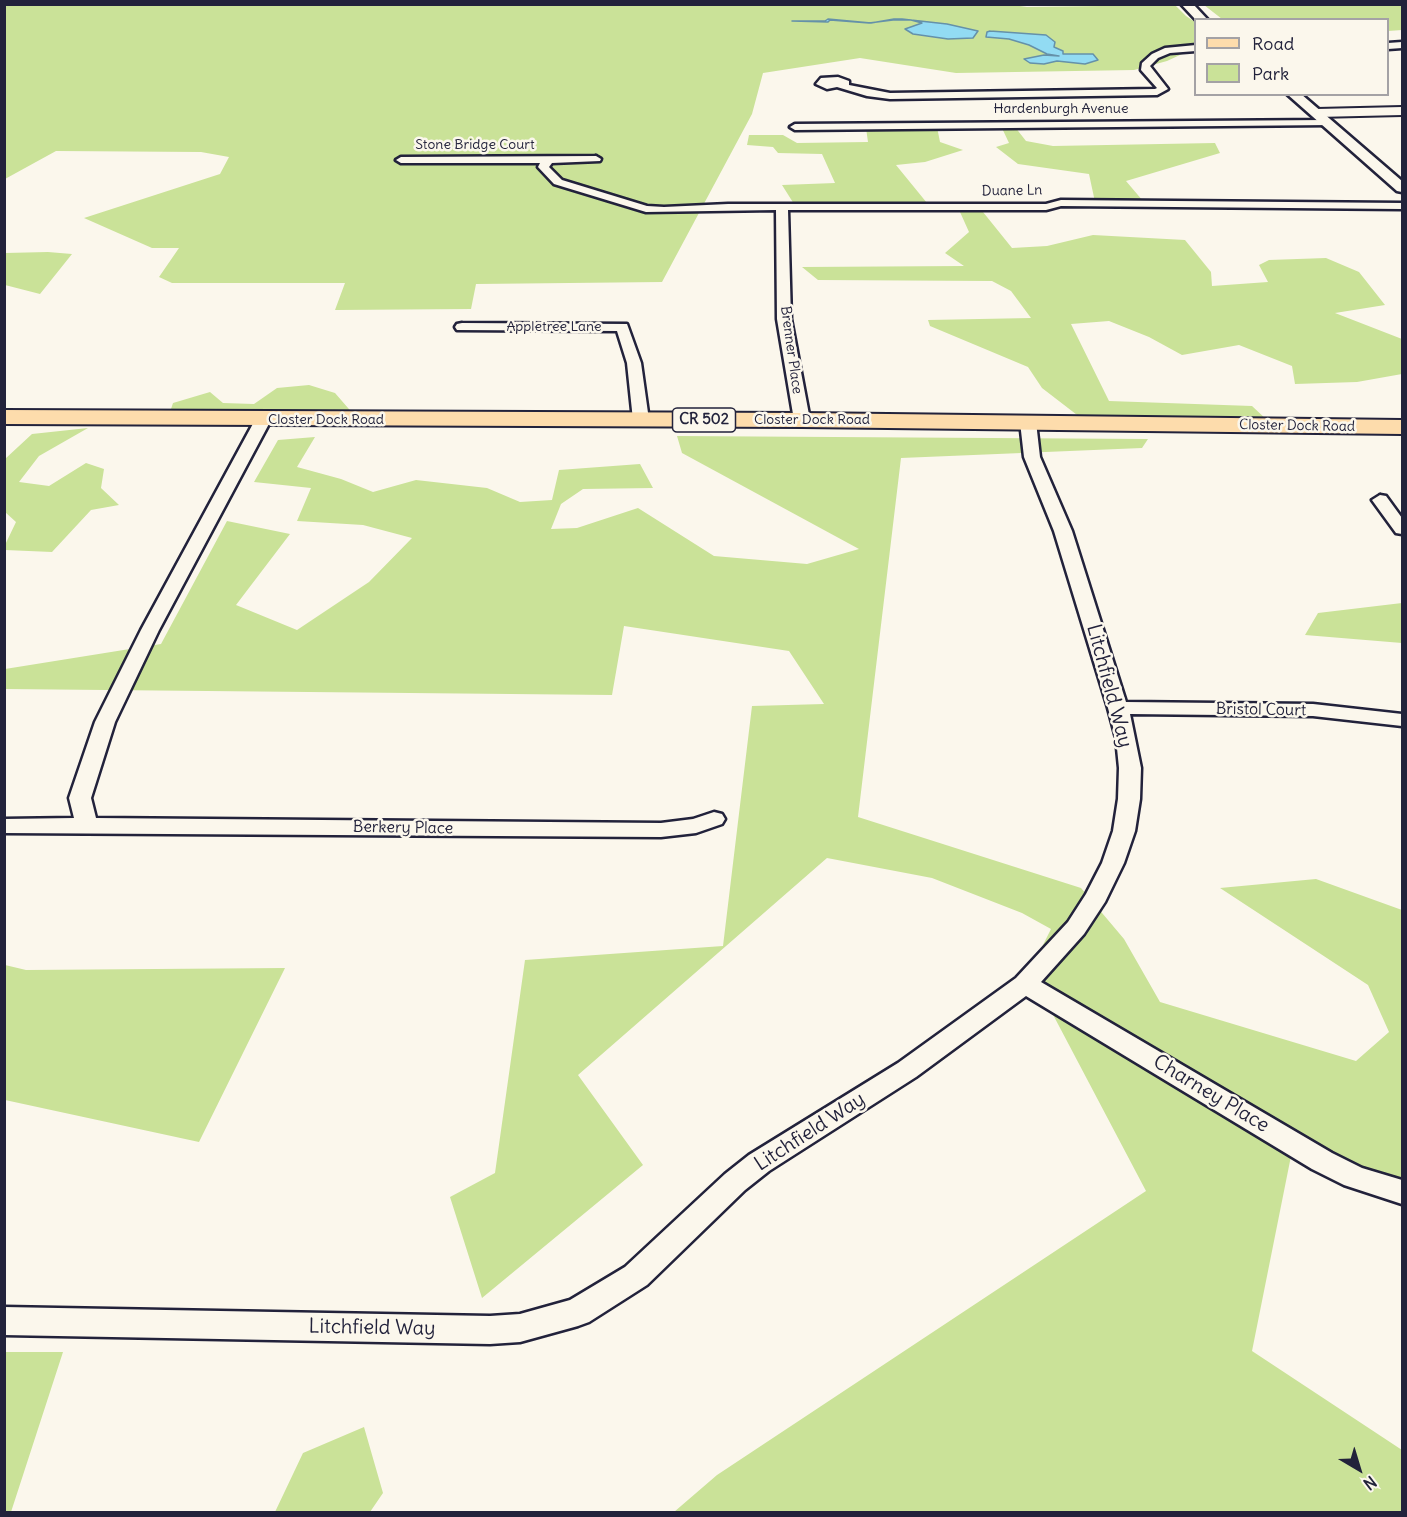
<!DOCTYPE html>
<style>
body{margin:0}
#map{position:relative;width:1407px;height:1517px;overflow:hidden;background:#fbf7ec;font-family:Delius,sans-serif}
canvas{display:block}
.frame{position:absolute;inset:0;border:6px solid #22223b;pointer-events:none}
.legend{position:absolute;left:1194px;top:18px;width:195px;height:78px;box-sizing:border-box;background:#fbf7ec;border:2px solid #a4a2a5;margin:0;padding:8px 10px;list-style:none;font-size:18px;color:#22223b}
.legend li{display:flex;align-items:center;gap:12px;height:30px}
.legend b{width:30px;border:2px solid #a4a2a5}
.north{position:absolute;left:1329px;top:1439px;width:60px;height:60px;-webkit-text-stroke:4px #fbf7ec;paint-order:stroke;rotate:142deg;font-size:16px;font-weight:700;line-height:24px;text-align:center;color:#22223b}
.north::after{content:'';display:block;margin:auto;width:21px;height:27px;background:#22223b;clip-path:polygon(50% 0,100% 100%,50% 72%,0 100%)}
</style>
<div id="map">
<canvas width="1407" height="1517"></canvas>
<div class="frame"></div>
<ul class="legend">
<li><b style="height:8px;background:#fddcac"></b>Road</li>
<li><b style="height:16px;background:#cae298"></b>Park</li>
</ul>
<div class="north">N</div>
</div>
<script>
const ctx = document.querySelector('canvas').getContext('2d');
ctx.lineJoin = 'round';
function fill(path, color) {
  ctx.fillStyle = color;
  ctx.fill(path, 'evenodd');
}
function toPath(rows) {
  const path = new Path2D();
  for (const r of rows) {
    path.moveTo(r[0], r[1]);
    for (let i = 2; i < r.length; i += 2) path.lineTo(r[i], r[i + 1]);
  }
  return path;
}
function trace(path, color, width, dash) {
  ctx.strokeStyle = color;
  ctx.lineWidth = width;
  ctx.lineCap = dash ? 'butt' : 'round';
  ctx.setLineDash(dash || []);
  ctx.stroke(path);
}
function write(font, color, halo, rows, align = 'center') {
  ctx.font = font + ' Delius,sans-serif';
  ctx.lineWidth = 5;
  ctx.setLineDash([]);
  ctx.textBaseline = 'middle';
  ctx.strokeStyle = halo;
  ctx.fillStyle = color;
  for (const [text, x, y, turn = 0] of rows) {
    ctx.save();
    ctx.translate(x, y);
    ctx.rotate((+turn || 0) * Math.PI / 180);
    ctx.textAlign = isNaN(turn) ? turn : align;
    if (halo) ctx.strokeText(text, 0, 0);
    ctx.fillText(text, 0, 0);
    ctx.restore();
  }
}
const green = toPath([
 [1005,4,1027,7,1175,5,1186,16,1195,22,1195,48,1167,61,1134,70,956,73,860,58,763,73,752,114,662,282,476,284,471,309,335,310,345,283,172,283,159,277,179,248,152,248,84,218,220,174,229,157,201,152,56,151,5,179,5,5],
 [1204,5,1402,5,1402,30,1388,31,1388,20,1222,19],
 [1001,126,1015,127,1026,141,1053,146,1215,143,1220,153,1126,181,1143,201,1095,202,1089,174,1018,164,996,147,1009,143],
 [937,127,940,142,963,150,925,162,896,165,927,203,794,204,782,185,835,183,822,154,778,153,773,147,747,145,749,135,783,135,797,143,868,142,866,128],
 [960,212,983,212,1012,248,1047,246,1093,235,1185,240,1211,272,1212,286,1268,282,1259,265,1269,260,1326,258,1359,272,1385,305,1335,313,1402,339,1402,374,1357,382,1295,384,1292,366,1239,345,1182,355,1149,337,1109,321,1071,324,1109,401,1252,406,1267,420,1081,418,1042,388,1028,367,930,326,928,320,1031,318,1011,291,992,281,818,280,802,267,964,266,945,253,969,232],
 [48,252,72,254,40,294,5,285,5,253],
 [309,385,335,393,355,416,169,415,173,403,210,392,223,403,254,404,277,388],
 [88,428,39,456,19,482,49,486,86,463,104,469,101,488,119,505,91,510,52,552,5,550,5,545,16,522,5,512,5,459,32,434],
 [677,436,1148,439,1142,448,901,458,858,817,1081,888,1124,939,1160,1002,1356,1061,1389,1032,1368,985,1220,888,1316,879,1402,910,1402,1179,1394,1191,1293,1146,1252,1351,1402,1450,1402,1512,674,1512,717,1475,1146,1191,1030,971,1051,929,1022,913,932,878,827,858,578,1075,643,1165,482,1298,450,1197,495,1173,525,960,723,946,752,706,824,704,789,651,624,626,612,695,5,689,5,669,161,644,227,521,290,534,236,605,297,630,369,582,412,538,363,525,297,521,311,488,254,482,278,440,315,437,297,467,341,479,373,492,416,480,487,488,520,502,552,500,559,470,640,464,653,488,583,489,561,504,551,529,577,528,638,508,714,556,807,564,859,549,682,453],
 [1402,603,1402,643,1305,635,1318,613],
 [5,965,26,970,285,968,199,1142,5,1100],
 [5,1352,63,1352,11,1512,4,1512],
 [364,1427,383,1493,370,1512,275,1512,303,1453]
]);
const water = toPath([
 [828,19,871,23,894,19,902,19,947,24,978,31,973,38,948,39,913,34,905,29,922,23,911,20,893,20,869,23,830,20,828,22,792,21,825,21,828,19],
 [990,31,1046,35,1055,42,1054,47,1063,51,1063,54,1093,54,1098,60,1085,64,1057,61,1044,64,1030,63,1024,59,1044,55,1059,56,1047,54,1029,45,1009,39,986,37,987,32,990,31]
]);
const minor = toPath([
 [1402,42,1402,48,1388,49,1388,43,1402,42],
 [1196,45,1196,51,1170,53,1158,58,1150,66,1168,89,1157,95,890,99,867,96,837,87,827,89,816,84,821,78,838,77,849,81,849,85,890,93,1155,89,1157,88,1141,70,1142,63,1152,54,1165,48,1196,45],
 [1327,120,1332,123,1331,125,795,130,790,127,795,124,1327,120],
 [596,156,601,159,600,161,552,163,549,167,562,180,647,206,664,207,728,204,1046,204,1061,200,1402,203,1402,209,1061,206,1046,210,788,210,791,319,810,420,802,425,794,420,777,319,776,210,646,212,554,184,538,167,540,163,401,163,396,160,401,157,596,156],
 [462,323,627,324,641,363,649,420,641,425,633,420,627,363,617,331,457,330,455,327,457,324,462,323],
 [263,415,271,420,159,630,115,722,91,798,96,818,661,823,693,819,714,812,722,814,725,819,722,824,696,833,661,837,4,833,4,819,74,818,69,798,95,722,141,630,255,420,263,415],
 [1028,417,1036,422,1040,457,1072,531,1126,702,1313,704,1402,714,1402,726,1313,716,1130,714,1141,768,1140,799,1135,831,1124,863,1105,902,1084,934,1041,982,1332,1153,1362,1168,1402,1180,1402,1204,1344,1185,1312,1169,1026,996,916,1077,769,1171,745,1190,647,1285,589,1322,578,1326,520,1342,490,1344,4,1335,4,1307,490,1316,520,1314,570,1300,625,1267,725,1174,749,1155,898,1063,1016,978,1068,922,1086,894,1102,863,1113,831,1118,799,1119,768,1116,738,1108,708,1054,531,1024,457,1020,422,1028,417],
 [1380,495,1386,496,1402,518,1402,534,1396,533,1372,500,1380,495]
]);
const tertiary = toPath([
 [1402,107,1402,115,1317,117,1311,113,1317,109,1402,107]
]);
const secondary = toPath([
 [1181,4,1193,4,1208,20,1196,20,1181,4],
 [1287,94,1301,94,1402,181,1402,192,1397,191,1287,94]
]);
const primary = toPath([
 [4,410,802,413,1402,420,1402,434,802,427,4,424,4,410]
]);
const farStreetnames = [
 ["Hardenburgh Avenue",1061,109],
 ["Stone Bridge Court",475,145],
 ["Duane Ln",1012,191,-1],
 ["Appletree Lane",554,327],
 ["Brenner Place",791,350,82],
 ["Closter Dock Road",326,420],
 ["Closter Dock Road",812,420],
 ["Closter Dock Road",1297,426,1]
];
const shields = [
 [704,420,63]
];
const shieldNames = [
 ["CR 502",704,420]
];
const streetNames = [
 ["Bristol Court",1261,710,1],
 ["Berkery Place",403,828,1]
];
const nearStreetnames = [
 ["Litchfield Way",1109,686,75],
 ["Charney Place",1211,1094,31],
 ["Litchfield Way",810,1132,-33],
 ["Litchfield Way",372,1328,1]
];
fill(green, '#cae298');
fill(water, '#92dbf3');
trace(water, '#6591a9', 1.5);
trace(minor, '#22223b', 5);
trace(tertiary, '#22223b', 4);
trace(secondary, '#22223b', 5);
trace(primary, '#22223b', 4);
fill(minor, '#fbf7ec');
fill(tertiary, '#fbf7ec');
fill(secondary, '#fbf7ec');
fill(primary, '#fddcac');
write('14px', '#22223b', '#fbf7ec', farStreetnames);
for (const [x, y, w] of shields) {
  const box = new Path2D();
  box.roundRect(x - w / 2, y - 12, w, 24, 4.5);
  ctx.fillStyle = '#fbf7ec';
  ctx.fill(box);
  trace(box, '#22223b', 1.5);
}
write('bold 15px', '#22223b', null, shieldNames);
write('16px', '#22223b', '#fbf7ec', streetNames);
write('20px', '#22223b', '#fbf7ec', nearStreetnames);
</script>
